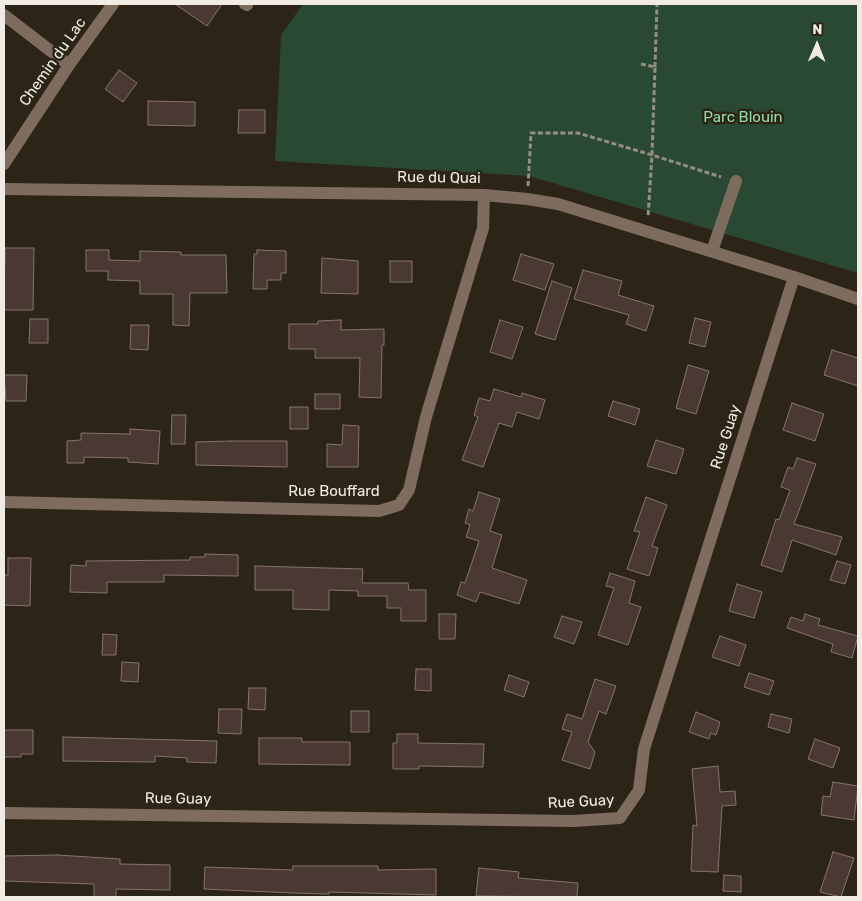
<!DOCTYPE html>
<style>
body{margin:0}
#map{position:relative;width:862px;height:901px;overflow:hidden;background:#2c2517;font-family:Rubik,sans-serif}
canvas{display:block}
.frame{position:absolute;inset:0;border:5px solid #f1ece3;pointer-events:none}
.north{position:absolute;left:792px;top:20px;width:50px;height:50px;-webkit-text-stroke:4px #2c2517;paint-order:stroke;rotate:1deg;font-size:14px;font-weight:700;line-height:20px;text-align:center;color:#f1ece3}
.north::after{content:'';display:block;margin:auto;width:18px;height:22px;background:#f1ece3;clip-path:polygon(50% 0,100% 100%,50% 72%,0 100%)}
</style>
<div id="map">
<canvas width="862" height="901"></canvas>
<div class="frame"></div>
<div class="north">N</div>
</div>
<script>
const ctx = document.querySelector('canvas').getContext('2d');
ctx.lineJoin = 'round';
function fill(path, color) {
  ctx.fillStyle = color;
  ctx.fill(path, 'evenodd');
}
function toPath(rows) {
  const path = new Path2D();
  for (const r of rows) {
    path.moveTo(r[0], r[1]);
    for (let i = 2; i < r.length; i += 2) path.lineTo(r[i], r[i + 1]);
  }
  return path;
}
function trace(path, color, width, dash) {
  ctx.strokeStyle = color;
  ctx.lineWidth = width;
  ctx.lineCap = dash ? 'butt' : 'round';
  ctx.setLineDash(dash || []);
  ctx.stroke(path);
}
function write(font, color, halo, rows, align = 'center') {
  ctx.font = font + ' Rubik,sans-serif';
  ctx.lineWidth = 5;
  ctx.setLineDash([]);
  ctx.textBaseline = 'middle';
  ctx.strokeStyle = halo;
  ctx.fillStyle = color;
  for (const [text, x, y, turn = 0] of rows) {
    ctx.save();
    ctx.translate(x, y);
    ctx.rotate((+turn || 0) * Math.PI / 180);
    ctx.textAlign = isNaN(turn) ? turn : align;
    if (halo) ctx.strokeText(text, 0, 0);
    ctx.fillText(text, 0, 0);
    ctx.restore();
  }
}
const green = toPath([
 [303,4,858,4,858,273,529,176,275,161,281,35]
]);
const building = toPath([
 [175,4,222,4,207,26,175,4],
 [119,70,137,83,123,102,105,89,119,70],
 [148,101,195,102,195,126,148,125,148,101],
 [239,110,265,110,265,133,238,133,239,110],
 [5,248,34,248,33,310,4,310,5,248],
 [86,250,109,250,109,260,140,261,140,251,181,252,181,255,226,255,227,293,190,293,189,326,173,325,173,294,140,294,140,281,108,280,108,271,86,271,86,250],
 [257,250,286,251,286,273,281,273,281,280,267,280,267,289,253,289,254,254,257,254,257,250],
 [521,254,554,264,545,290,513,280,521,254],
 [322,258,358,261,358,294,321,293,322,258],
 [390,261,412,261,412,282,390,282,390,261],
 [583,270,622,281,618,295,654,306,646,331,626,324,629,315,574,299,583,270],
 [552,281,572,288,555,340,535,334,552,281],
 [695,318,711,322,705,347,689,343,695,318],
 [30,319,48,319,48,343,29,343,30,319],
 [341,320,341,330,384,329,384,345,382,345,381,398,359,397,360,358,315,358,315,349,289,349,289,324,318,324,318,321,341,320],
 [500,320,523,327,512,359,490,352,500,320],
 [131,325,149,325,148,350,130,349,131,325],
 [832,350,858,358,858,386,824,375,832,350],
 [688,365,709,371,696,414,676,408,688,365],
 [4,375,27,375,26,401,6,401,4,375],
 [494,389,521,397,522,393,545,400,539,419,517,412,512,427,499,423,483,467,462,460,478,417,474,415,479,398,490,401,494,389],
 [315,394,340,394,340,409,315,409,315,394],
 [613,401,640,409,635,425,608,416,613,401],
 [792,403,824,414,815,441,783,430,792,403],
 [290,407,308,407,308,429,290,429,290,407],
 [172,415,186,415,185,444,171,444,172,415],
 [343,425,359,426,358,467,327,467,327,444,342,445,343,425],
 [130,429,160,431,158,464,128,462,128,458,84,457,84,463,67,463,67,441,81,440,81,433,130,434,130,429],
 [656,440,684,449,676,474,647,466,656,440],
 [231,441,287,441,287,467,196,465,196,442,231,441],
 [797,458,816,464,794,524,842,537,836,555,792,540,782,572,761,565,776,519,779,520,790,490,781,487,788,467,793,469,797,458],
 [479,492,500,499,490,531,502,535,492,568,527,580,519,604,480,592,476,602,457,595,461,582,465,583,479,541,466,537,470,525,465,523,469,509,473,511,479,492],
 [646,497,667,505,652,546,658,548,649,576,627,569,640,532,634,531,646,497],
 [205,554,238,555,238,576,164,575,164,582,107,582,107,593,70,592,71,565,86,566,86,561,190,560,190,557,205,557,205,554],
 [8,558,31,558,30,606,4,605,4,575,8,575,8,558],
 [837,561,851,565,845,584,830,580,837,561],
 [255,566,363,569,362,583,408,583,409,590,426,590,426,621,401,621,401,608,387,608,387,596,358,596,358,591,329,590,329,610,293,609,293,590,255,590,255,566],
 [610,573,635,581,629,603,641,607,628,645,598,635,614,588,606,586,610,573],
 [737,584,762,592,754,618,729,611,737,584],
 [439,614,456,614,455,639,439,639,439,614],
 [805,614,820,619,818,625,858,636,852,658,831,652,833,644,787,628,791,617,803,621,805,614],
 [562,616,582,622,574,644,554,637,562,616],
 [103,634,117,635,116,655,102,655,103,634],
 [720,636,746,645,739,666,712,657,720,636],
 [122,662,139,663,138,682,121,681,122,662],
 [416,669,431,669,431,691,415,690,416,669],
 [749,673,774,681,769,695,744,687,749,673],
 [509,675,529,682,524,697,504,690,509,675],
 [595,679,616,686,606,714,599,711,588,742,595,752,590,769,562,760,572,732,562,729,567,714,582,719,595,679],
 [249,688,266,688,265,710,248,709,249,688],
 [219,709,242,709,241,734,218,733,219,709],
 [351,711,369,711,369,732,351,732,351,711],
 [696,712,720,722,716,735,711,733,709,739,689,732,696,712],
 [771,714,792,719,789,733,768,727,771,714],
 [4,730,33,730,33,754,21,754,21,757,4,757,4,730],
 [397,734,418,734,418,743,484,744,483,767,419,766,419,769,393,769,393,743,397,743,397,734],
 [63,737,217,741,216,763,187,762,187,758,155,756,155,762,63,761,63,737],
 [259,738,302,738,302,742,350,742,350,765,259,764,259,738],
 [815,739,840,748,833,768,808,759,815,739],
 [718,766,720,792,735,791,736,805,722,806,718,872,691,871,693,825,697,826,692,769,718,766],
 [833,782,858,786,854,820,821,815,823,796,830,797,833,782],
 [833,852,854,858,841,897,820,892,833,852],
 [57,855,120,859,120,864,170,865,170,890,116,889,116,897,94,897,94,884,4,881,4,856,57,855],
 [293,866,378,866,378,870,436,869,436,895,329,892,329,894,293,893,204,889,205,867,293,870,293,866],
 [479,868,519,872,518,878,578,883,577,897,476,896,479,868],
 [724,875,741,876,741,892,723,891,724,875]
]);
const path = toPath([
 [641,64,655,67,652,155,721,177],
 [655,67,657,4],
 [528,186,531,133,578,133,652,155,648,217]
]);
const minor = toPath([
 [245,4,247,5],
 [4,15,69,65],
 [4,164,69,65,113,4],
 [4,189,484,195,527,199,558,204,794,277,858,299],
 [712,251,736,181],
 [4,502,379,511,399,505,409,490,426,417,483,228,484,195],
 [4,813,573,821,620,818,639,790,644,749,794,277]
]);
const streetNames = [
 ["Chemin du Lac",53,62,-55],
 ["Rue du Quai",439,178,1],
 ["Rue Guay",726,437,-72],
 ["Rue Bouffard",334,492],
 ["Rue Guay",178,799,1],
 ["Rue Guay",581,802,-3]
];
const parkNames = [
 ["Parc Blouin",743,118]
];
fill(green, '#294932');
fill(building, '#493932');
trace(building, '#86746c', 1);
trace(path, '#948f83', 3, [5, 2.5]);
trace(minor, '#7e6c5e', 12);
write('15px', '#f1ece3', '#2c2517', streetNames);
write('15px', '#94daa8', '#2c2517', parkNames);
</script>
